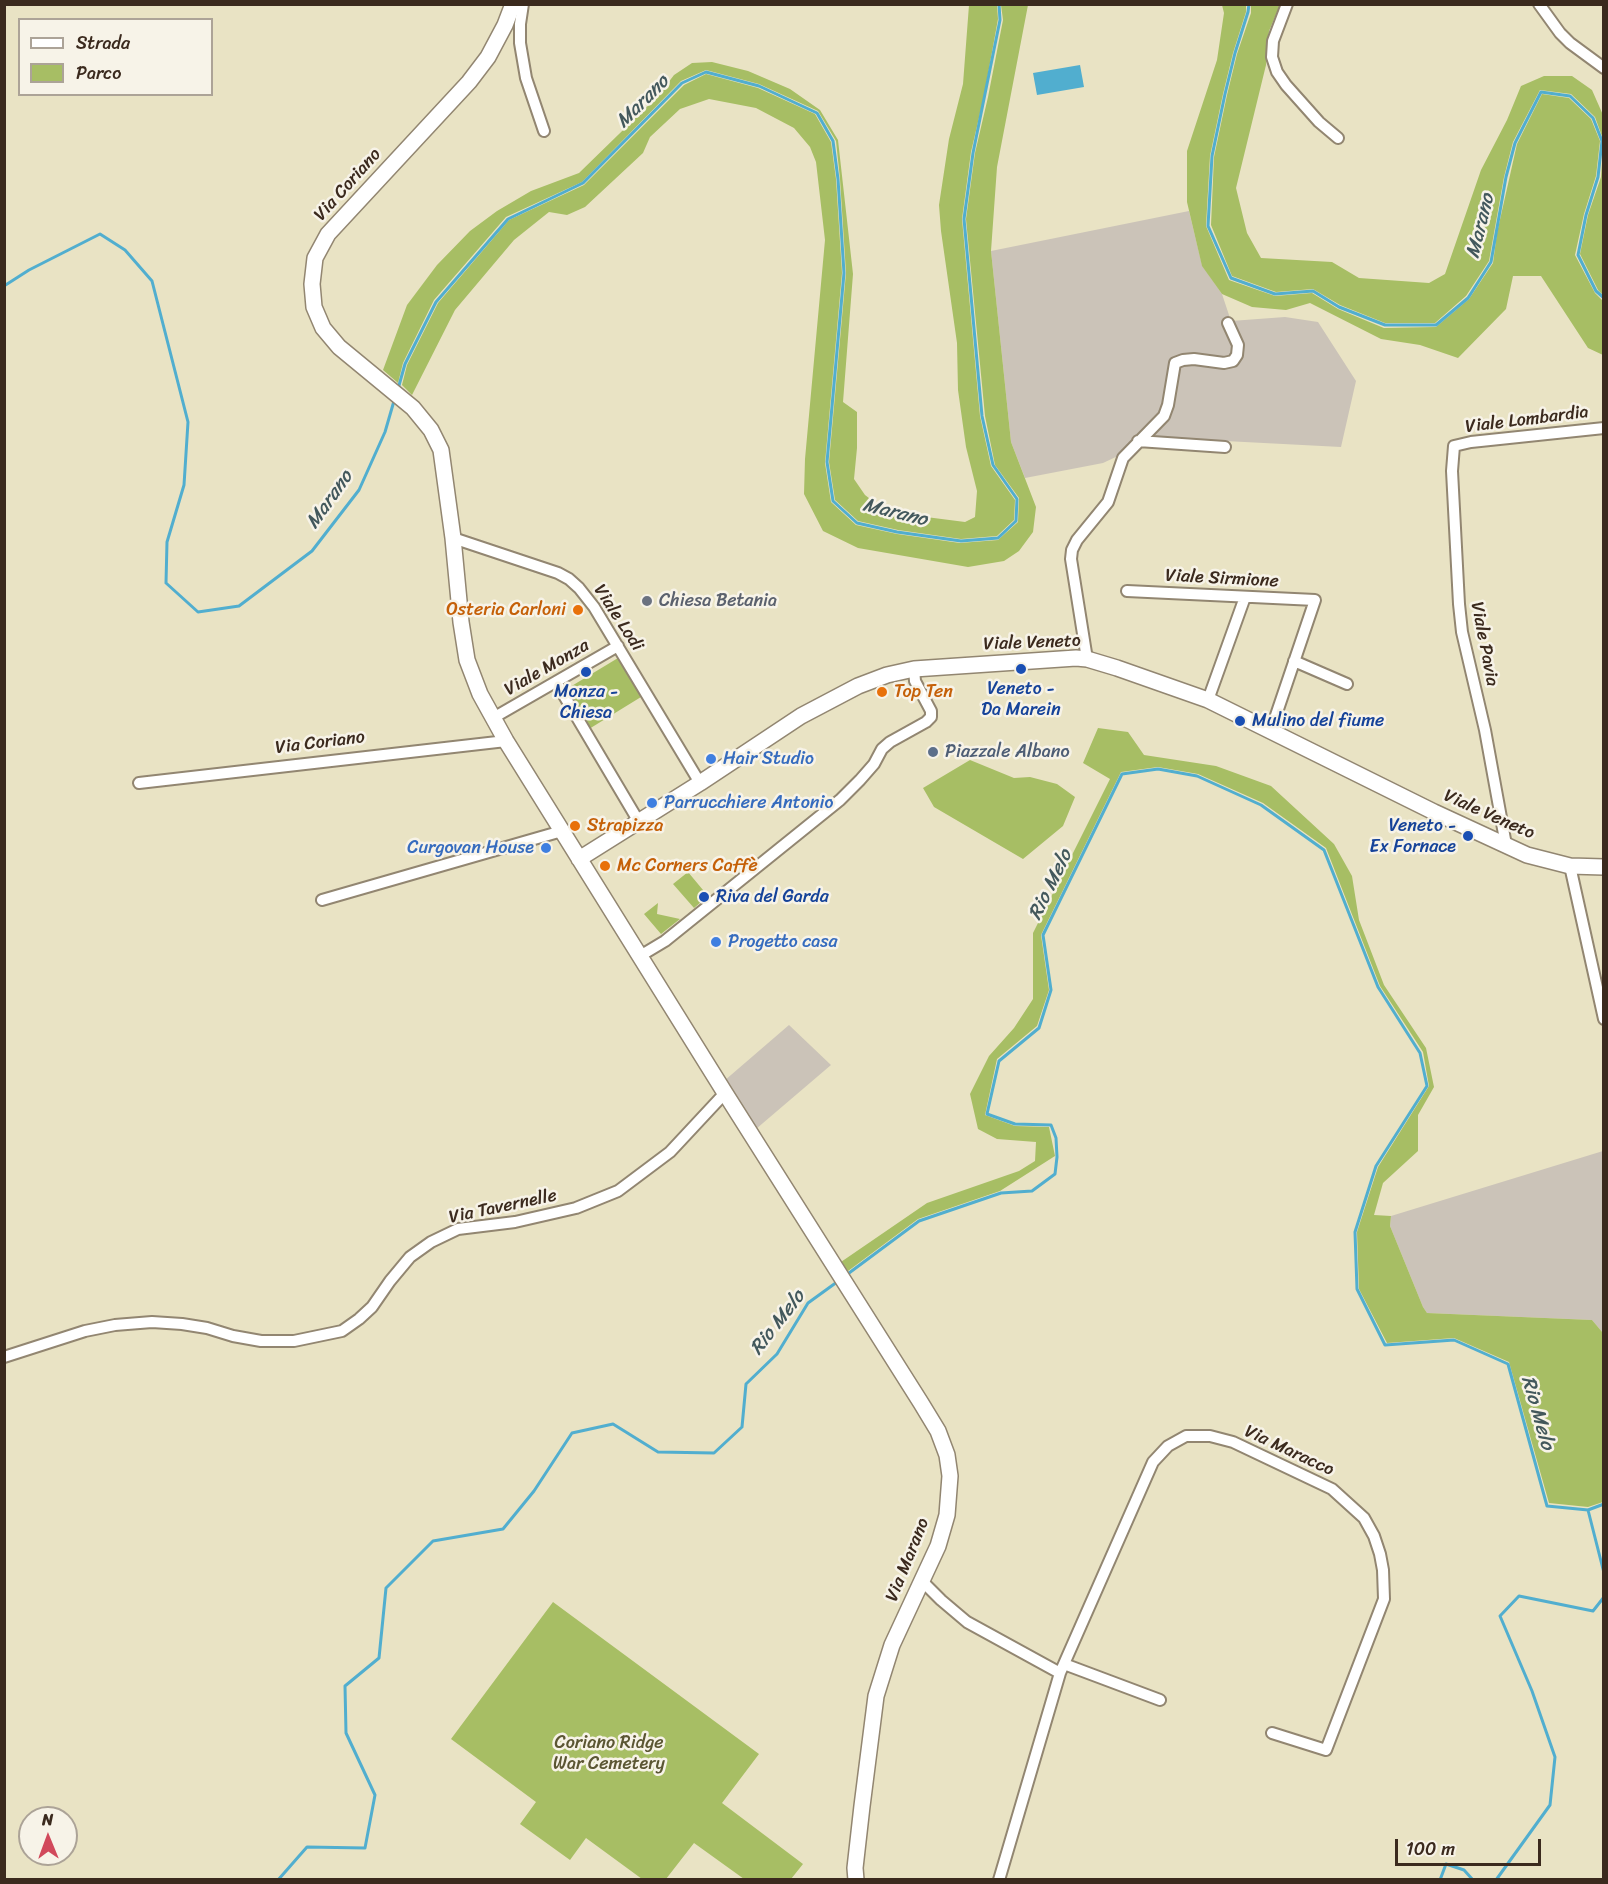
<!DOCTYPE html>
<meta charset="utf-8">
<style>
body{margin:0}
#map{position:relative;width:1608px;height:1884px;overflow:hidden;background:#e9e3c4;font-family:Sriracha,sans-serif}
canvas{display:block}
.frame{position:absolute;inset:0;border:6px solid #3b2a1e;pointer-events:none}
.legend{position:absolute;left:18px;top:18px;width:195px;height:78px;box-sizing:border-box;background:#f7f3e8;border:2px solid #aca397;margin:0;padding:8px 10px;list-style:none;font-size:18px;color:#3b2a1e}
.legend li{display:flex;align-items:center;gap:12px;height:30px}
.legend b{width:30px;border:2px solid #aca397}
.north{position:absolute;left:18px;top:1806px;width:60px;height:60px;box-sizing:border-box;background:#f7f3e8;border:2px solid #aca397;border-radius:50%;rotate:359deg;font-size:16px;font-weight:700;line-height:24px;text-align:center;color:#3b2a1e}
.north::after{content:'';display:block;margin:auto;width:21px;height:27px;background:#d1495b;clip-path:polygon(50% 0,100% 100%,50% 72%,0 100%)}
.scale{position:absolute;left:1395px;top:1839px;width:146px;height:27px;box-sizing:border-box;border:3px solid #3b2a1e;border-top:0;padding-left:8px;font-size:18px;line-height:21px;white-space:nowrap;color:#3b2a1e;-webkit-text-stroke:4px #f7f3e8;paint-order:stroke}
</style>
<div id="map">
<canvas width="1608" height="1884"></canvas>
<div class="frame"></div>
<ul class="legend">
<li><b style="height:8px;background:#fff"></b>Strada</li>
<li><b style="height:16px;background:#a7be64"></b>Parco</li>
</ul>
<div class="north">N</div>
<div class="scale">100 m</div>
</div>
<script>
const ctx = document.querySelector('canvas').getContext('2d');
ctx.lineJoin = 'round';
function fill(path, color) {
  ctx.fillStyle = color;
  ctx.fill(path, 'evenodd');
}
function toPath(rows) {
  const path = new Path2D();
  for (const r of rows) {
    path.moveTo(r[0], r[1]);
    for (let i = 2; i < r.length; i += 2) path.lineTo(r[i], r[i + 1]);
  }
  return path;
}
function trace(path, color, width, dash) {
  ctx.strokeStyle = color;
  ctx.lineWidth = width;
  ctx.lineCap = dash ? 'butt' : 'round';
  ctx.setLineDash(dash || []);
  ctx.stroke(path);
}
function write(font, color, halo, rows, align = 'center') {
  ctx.font = font + ' Sriracha,sans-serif';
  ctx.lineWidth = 5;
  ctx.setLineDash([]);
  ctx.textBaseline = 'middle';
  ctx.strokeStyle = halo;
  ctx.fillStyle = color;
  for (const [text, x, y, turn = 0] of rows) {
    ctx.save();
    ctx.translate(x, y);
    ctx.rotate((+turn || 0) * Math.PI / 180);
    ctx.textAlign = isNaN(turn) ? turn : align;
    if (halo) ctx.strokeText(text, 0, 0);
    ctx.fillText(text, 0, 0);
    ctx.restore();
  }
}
const industrial = toPath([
 [1189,211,1202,265,1222,294,1231,321,1285,317,1318,322,1356,381,1341,447,1148,437,1155,430,1176,369,1183,364,1236,364,1233,346,1233,354,1231,357,1172,360,1169,367,1164,404,1160,413,1120,455,1103,463,1025,478,1011,442,991,251],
 [789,1025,831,1065,756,1129,724,1081],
 [1603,1151,1603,1333,1592,1320,1427,1313,1423,1307,1390,1226,1391,1216]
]);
const green = toPath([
 [969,5,997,5,998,19,984,96,971,152,962,219,980,416,991,466,1015,500,1014,520,997,536,961,539,898,530,858,521,835,500,829,462,846,273,840,179,836,141,818,111,759,84,706,70,681,81,582,182,506,217,434,300,403,363,398,383,383,370,407,305,437,265,470,231,497,211,531,191,579,173,658,96,674,75,692,63,712,62,748,71,790,89,820,110,838,140,853,274,843,402,857,412,857,448,854,479,865,495,887,512,965,522,975,517,977,491,966,447,958,390,957,343,941,231,939,205,949,139,963,84],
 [1001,5,1028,5,997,167,991,251,1011,442,1036,507,1033,532,1019,551,1004,561,968,567,858,548,823,531,804,494,805,459,825,240,816,162,810,147,794,128,756,108,709,99,680,109,650,137,643,153,585,207,567,215,549,212,514,240,455,310,412,395,402,385,407,365,438,303,509,220,584,185,684,85,706,74,758,88,815,114,831,142,836,179,842,273,825,463,831,502,856,525,897,534,960,543,998,540,1018,522,1019,498,995,465,985,416,966,219,975,153,988,97,1003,20],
 [1222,5,1246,5,1246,12,1233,53,1223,94,1210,156,1206,226,1229,280,1275,296,1312,293,1338,309,1384,328,1436,327,1469,299,1493,263,1497,233,1517,144,1542,94,1569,98,1591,119,1600,141,1596,176,1584,214,1575,255,1595,293,1603,301,1603,355,1588,348,1541,276,1513,276,1506,309,1458,358,1420,345,1381,339,1310,303,1286,310,1252,307,1222,294,1202,266,1187,202,1187,151,1217,60,1224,13],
 [1251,5,1280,5,1269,31,1266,65,1236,188,1247,233,1261,258,1332,262,1359,278,1429,283,1445,274,1481,170,1507,120,1521,86,1544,76,1572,76,1592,90,1603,115,1603,139,1595,117,1571,94,1540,90,1513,142,1504,177,1489,261,1466,296,1435,323,1385,323,1340,305,1313,289,1276,292,1232,276,1211,225,1214,157,1227,95,1237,54,1251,13],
 [1603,146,1603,295,1598,290,1580,254,1588,215,1601,177],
 [618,658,641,697,589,729,565,690],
 [1098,728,1128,732,1144,755,1216,766,1271,786,1334,844,1352,876,1359,920,1384,985,1426,1048,1434,1087,1418,1115,1418,1151,1383,1183,1374,1215,1391,1216,1390,1226,1423,1307,1427,1313,1592,1320,1603,1333,1603,1502,1588,1507,1549,1503,1509,1362,1454,1338,1387,1343,1359,1289,1357,1232,1378,1167,1429,1086,1423,1052,1380,986,1326,848,1263,803,1198,774,1158,767,1121,772,1041,935,1049,990,1037,1026,997,1059,985,1115,1015,1126,1049,1127,1055,1156,1000,1191,918,1219,844,1274,838,1264,927,1203,1019,1171,1035,1161,1036,1142,997,1139,978,1129,970,1094,989,1056,1014,1028,1033,999,1033,933,1110,779,1083,763],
 [970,760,1014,778,1030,777,1057,784,1075,797,1063,826,1023,859,934,807,923,788],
 [688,872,708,896,694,908,673,884],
 [658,903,657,914,680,919,661,934,644,914],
 [553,1602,759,1754,722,1803,803,1864,791,1879,744,1879,694,1843,666,1879,642,1879,586,1838,570,1860,520,1824,536,1802,451,1739]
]);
const water = toPath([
 [1080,65,1084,87,1037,95,1033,73]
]);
const stream = toPath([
 [1249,4,1248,12,1235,53,1225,94,1212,156,1208,226,1231,278,1275,294,1313,291,1339,307,1385,325,1436,325,1468,298,1491,262,1506,177,1515,143,1541,92,1570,96,1593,118,1602,141,1598,177,1586,215,1578,255,1596,291,1604,298],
 [4,286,29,270,100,234,125,250,152,281,188,422,184,485,167,542,166,583,198,612,239,606,312,551,359,490,385,432,394,401],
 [398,389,405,364,436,302,508,219,583,183,682,83,706,72,759,86,817,113,833,141,838,179,844,273,827,462,833,501,857,523,897,532,961,541,998,538,1016,521,1017,499,993,465,982,416,964,219,973,153,1000,20,999,4],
 [845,1276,919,1221,1001,1193,1032,1191,1055,1174,1057,1157,1056,1138,1051,1125,1015,1124,987,1114,999,1061,1039,1028,1051,990,1043,935,1122,774,1158,769,1197,776,1261,805,1324,850,1378,987,1420,1053,1427,1086,1376,1166,1355,1232,1357,1289,1385,1345,1454,1340,1508,1364,1547,1506,1588,1510,1604,1504],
 [1588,1510,1604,1573],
 [278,1880,307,1847,365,1848,375,1795,346,1733,345,1686,379,1658,386,1588,433,1541,503,1529,534,1491,572,1433,613,1424,658,1452,714,1453,742,1427,746,1384,777,1354,808,1303,837,1282],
 [1440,1880,1446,1864,1464,1870,1473,1880],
 [1496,1880,1550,1805,1555,1757,1532,1691,1500,1616,1519,1596,1593,1611,1604,1597]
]);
const street = toPath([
 [523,4,520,24,520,43,526,78,544,131],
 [1287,4,1273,41,1272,57,1277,72,1286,85,1319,122,1338,138],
 [1539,4,1560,33,1570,43,1604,68],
 [1138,441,1225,447],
 [453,538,558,573,569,579,579,588,594,607,700,783],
 [1127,591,1315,600,1271,730],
 [1087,659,1071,559,1072,550,1077,540,1108,502,1123,458,1164,416,1168,405,1175,363,1183,360,1194,359,1224,363,1233,361,1237,355,1238,345,1228,323],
 [1294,661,1347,684],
 [556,682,639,822],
 [1208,700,1245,597],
 [493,718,618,646],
 [139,783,506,741],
 [1506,845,1485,730,1462,632,1459,604,1452,471,1454,446,1471,442,1604,428],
 [1570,866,1604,1019],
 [322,900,562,831],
 [640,956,665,941,840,800,860,780,874,764,882,749,890,742,926,722,931,717,931,711,915,681,914,669],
 [4,1357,85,1331,115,1325,152,1322,182,1324,207,1328,233,1336,261,1341,294,1341,342,1331,359,1319,372,1307,390,1281,410,1257,431,1242,458,1229,515,1222,576,1208,618,1191,670,1152,725,1093],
 [923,1582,941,1600,967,1622,1060,1673],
 [1064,1664,1160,1700],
 [999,1880,1060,1673,1153,1462,1168,1446,1186,1436,1210,1436,1233,1442,1332,1489,1364,1518,1374,1536,1380,1554,1383,1570,1384,1599,1326,1750,1272,1733]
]);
const secondary = toPath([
 [513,4,505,25,488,57,469,82,328,234,315,258,312,284,314,307,323,328,339,347,413,408,431,430,441,450,453,538,461,622,467,660,480,694,506,741,725,1093,921,1403,938,1431,947,1455,950,1476,947,1515,938,1546,892,1645,876,1696,862,1806,855,1868,856,1880],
 [579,859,700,783,801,716,858,686,887,675,914,669,1076,658,1087,659,1117,668,1208,700,1434,812,1527,855,1570,866,1604,867]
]);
const markers = [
 [647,601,6,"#6b7280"],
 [578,610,6,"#e8710a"],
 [1021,669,6,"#1a4fb4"],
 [586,672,6,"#1a4fb4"],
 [882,692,6,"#e8710a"],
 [1240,721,6,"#1a4fb4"],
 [933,752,6,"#5c6f8a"],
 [711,759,6,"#3f7fe0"],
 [652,803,6,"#3f7fe0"],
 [575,826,6,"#e8710a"],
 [1468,836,6,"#1a4fb4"],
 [546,848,6,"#3f7fe0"],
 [605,866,6,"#e8710a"],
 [704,897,6,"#1a4fb4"],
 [716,942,6,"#3f7fe0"]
];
const streetNames = [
 ["Via Coriano",348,185,-48],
 ["Viale Lombardia",1527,420,-7],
 ["Viale Sirmione",1222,579,3],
 ["Viale Lodi",618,618,57],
 ["Viale Veneto",1032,643,-2],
 ["Viale Pavia",1484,644,79],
 ["Viale Monza",547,668,-30],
 ["Via Coriano",320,743,-7],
 ["Viale Veneto",1489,815,24],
 ["Via Tavernelle",503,1207,-12],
 ["Via Maracco",1289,1451,25],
 ["Via Marano",908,1560,-68]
];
const worshipNames = [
 ["Chiesa Betania",659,601]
];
const foodNames = [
 ["Osteria Carloni",566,610,"right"],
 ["Top Ten",894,692],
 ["Strapizza",587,826],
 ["Mc Corners Caffè",617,866]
];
const transitNames = [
 ["Veneto -",1021,689],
 ["Da Marein",1021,710],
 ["Monza -",586,692],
 ["Chiesa",586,713],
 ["Mulino del fiume",1252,721,"left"],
 ["Veneto -",1456,826,"right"],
 ["Ex Fornace",1456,847,"right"],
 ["Riva del Garda",716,897,"left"]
];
const serviceNames = [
 ["Piazzale Albano",945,752]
];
const shopNames = [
 ["Hair Studio",723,759],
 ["Parrucchiere Antonio",664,803],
 ["Curgovan House",534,848,"right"],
 ["Progetto casa",728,942]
];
const parkNames = [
 ["Coriano Ridge",609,1743],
 ["War Cemetery",609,1764]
];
const waterNames = [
 ["Marano",643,102,-45],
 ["Marano",1481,226,-76],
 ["Marano",330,500,-55],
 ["Marano",895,513,14],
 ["Rio Melo",1051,885,-64],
 ["Rio Melo",778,1323,-52],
 ["Rio Melo",1537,1413,74]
];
fill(industrial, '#cbc3b8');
fill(green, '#a7be64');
fill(water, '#51aecf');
trace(stream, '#51aecf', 3);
trace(street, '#928671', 14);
trace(secondary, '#928671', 18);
trace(street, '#fff', 10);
trace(secondary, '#fff', 15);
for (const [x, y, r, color] of markers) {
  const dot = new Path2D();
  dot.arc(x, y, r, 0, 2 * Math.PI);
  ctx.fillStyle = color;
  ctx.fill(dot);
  trace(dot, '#f7f3e8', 2);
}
write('18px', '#3b2a1e', '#f7f3e8', streetNames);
write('18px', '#5b616d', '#f7f3e8', worshipNames, 'left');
write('18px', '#c56008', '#f7f3e8', foodNames, 'left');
write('18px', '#164399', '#f7f3e8', transitNames);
write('18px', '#4e5e75', '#f7f3e8', serviceNames, 'left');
write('18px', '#366cbe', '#f7f3e8', shopNames, 'left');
write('18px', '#5b5633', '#f7f3e8', parkNames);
write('italic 20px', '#43585c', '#f7f3e8', waterNames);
</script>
